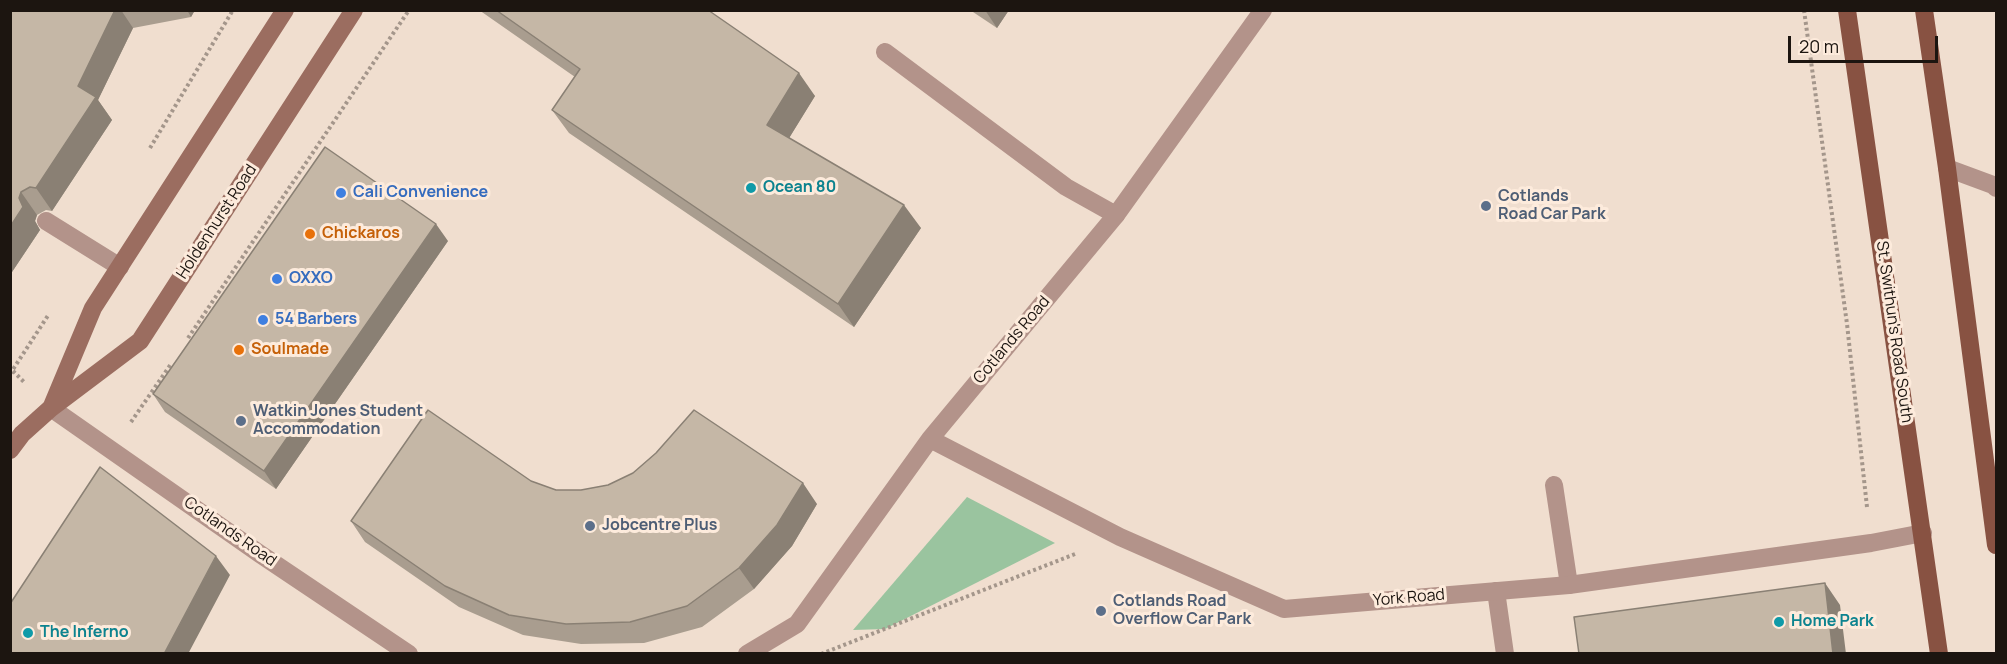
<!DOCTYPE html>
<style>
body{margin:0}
#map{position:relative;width:2007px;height:664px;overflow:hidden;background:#f0decf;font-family:Manrope,sans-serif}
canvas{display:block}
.frame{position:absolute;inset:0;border:12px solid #1c1510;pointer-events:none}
.scale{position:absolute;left:1788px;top:36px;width:150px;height:27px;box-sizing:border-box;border:3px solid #1c1510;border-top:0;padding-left:8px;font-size:18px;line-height:21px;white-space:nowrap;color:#1c1510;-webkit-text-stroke:4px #fdebdc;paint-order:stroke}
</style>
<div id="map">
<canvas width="2007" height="664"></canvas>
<div class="frame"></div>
<div class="scale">20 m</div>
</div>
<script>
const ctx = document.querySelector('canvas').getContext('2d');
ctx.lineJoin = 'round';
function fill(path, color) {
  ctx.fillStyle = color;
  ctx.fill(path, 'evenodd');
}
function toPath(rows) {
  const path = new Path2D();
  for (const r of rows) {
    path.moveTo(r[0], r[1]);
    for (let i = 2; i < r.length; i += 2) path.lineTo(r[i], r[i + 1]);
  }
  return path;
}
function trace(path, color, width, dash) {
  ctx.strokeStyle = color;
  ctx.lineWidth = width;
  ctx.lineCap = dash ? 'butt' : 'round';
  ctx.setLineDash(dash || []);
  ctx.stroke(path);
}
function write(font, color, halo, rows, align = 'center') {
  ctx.font = font + ' Manrope,sans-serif';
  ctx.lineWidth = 6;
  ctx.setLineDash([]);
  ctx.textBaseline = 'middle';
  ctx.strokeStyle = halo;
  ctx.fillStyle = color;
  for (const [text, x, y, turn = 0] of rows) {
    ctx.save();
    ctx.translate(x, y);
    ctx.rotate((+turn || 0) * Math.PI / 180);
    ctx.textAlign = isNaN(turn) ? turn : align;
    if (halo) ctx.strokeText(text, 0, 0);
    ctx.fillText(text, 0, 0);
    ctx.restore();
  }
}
const green = toPath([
 [967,497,1055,543,885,629,853,630]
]);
const path = toPath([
 [1804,10,1847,324,1867,507],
 [150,148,233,10],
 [188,338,409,10],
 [13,371,25,383],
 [10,374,49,314],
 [131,422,171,364],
 [821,654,1075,554]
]);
const lane = toPath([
 [885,52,1066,187,1116,215],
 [46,221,120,267],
 [1554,485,1569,585],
 [1496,591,1505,654]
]);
const street = toPath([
 [1947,168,1993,185,1996,188],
 [51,408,260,554,409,654],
 [930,439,1120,537,1284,609,1569,585,1871,543,1923,533],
 [747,654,797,624,930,439,1116,215,1263,10]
]);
const secondary = toPath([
 [52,406,93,308,285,10],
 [10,450,22,434,51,408,140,341,354,10]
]);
const primary = toPath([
 [1847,10,1939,654],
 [1924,10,1947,168,1996,545]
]);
const wall = toPath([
 [10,10,195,10,191,17,133,28,98,100,112,120,52,211,46,210,37,215,35,221,40,230,10,275],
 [479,10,708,10,815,96,789,138,921,228,854,327,569,133,552,110,575,77],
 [970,10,1009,10,997,28],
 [448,241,276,489,165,412,153,394],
 [531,481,556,490,817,504,792,546,754,589,702,627,644,643,581,644,523,635,459,607,365,542,351,521]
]);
const shadedWall = toPath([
 [115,10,121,10,133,28,98,100,112,120,52,211,36,188,78,86],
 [187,10,195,10,191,17],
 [985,10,1009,10,997,28],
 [799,73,815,96,783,148,767,125],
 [21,192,37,215,35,221,40,230,10,275,10,227],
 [904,205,921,228,854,327,838,304],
 [436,224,448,241,276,489,264,471],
 [803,483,817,504,792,546,754,589,739,568],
 [216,556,230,575,188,654,164,654],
 [1825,583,1840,605,1846,654,1833,654]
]);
const building = toPath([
 [10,10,115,10,78,86,96,97,36,188,30,187,21,192,19,198,23,207,10,227,10,10],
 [496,10,708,10,799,73,767,125,904,205,838,304,552,110,580,69,496,10],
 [325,147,436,224,264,471,153,394,325,147],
 [428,410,531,481,556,490,581,490,608,485,633,473,656,453,694,410,803,483,777,525,739,568,687,606,630,622,566,624,509,615,445,586,351,521,428,410],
 [100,467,216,556,164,654,10,654,10,604,100,467],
 [1825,583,1833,654,1579,654,1574,617,1825,583]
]);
const markers = [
 [751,188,6,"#0f9aa8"],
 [341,193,6,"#3f7fe0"],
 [1486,206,6,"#5c6f8a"],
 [310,234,6,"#e8710a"],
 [277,279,6,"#3f7fe0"],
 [263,320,6,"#3f7fe0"],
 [239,350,6,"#e8710a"],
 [241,421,6,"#5c6f8a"],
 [590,526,6,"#5c6f8a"],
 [1101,611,6,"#5c6f8a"],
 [1779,622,6,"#0f9aa8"],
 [28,633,6,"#0f9aa8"]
];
const cultureNames = [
 ["Ocean 80",763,188],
 ["Home Park",1791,622],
 ["The Inferno",40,633]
];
const shopNames = [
 ["Cali Convenience",353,193],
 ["OXXO",289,279],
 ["54 Barbers",275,320]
];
const serviceNames = [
 ["Cotlands",1498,197],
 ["Road Car Park",1498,215],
 ["Watkin Jones Student",253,412],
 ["Accommodation",253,430],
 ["Jobcentre Plus",602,526],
 ["Cotlands Road",1113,602],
 ["Overflow Car Park",1113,620]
];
const streetNames = [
 ["Holdenhurst Road",217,222,-57],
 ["St. Swithun's Road South",1894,332,82],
 ["Cotlands Road",1012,340,-50],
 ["Cotlands Road",230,532,35],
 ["York Road",1409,598,-5]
];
const foodNames = [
 ["Chickaros",322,234],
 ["Soulmade",251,350]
];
fill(green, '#9ac49f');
trace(path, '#a4968b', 4, [3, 3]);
trace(lane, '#b3938a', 18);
trace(street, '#b3938a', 18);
trace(secondary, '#9b6d60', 18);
trace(primary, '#885242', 18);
fill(wall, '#a99d8f');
fill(shadedWall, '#8a8074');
fill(building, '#c5b7a6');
trace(building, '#8a8074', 1.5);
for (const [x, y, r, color] of markers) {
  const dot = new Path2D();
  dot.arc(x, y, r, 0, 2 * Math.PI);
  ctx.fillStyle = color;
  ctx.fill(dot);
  trace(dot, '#fdebdc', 2);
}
write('bold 16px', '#0d838f', '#fdebdc', cultureNames, 'left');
write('bold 16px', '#366cbe', '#fdebdc', shopNames, 'left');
write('bold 16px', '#4e5e75', '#fdebdc', serviceNames, 'left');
write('16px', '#1c1510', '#fdebdc', streetNames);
write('bold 16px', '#c56008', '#fdebdc', foodNames, 'left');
</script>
